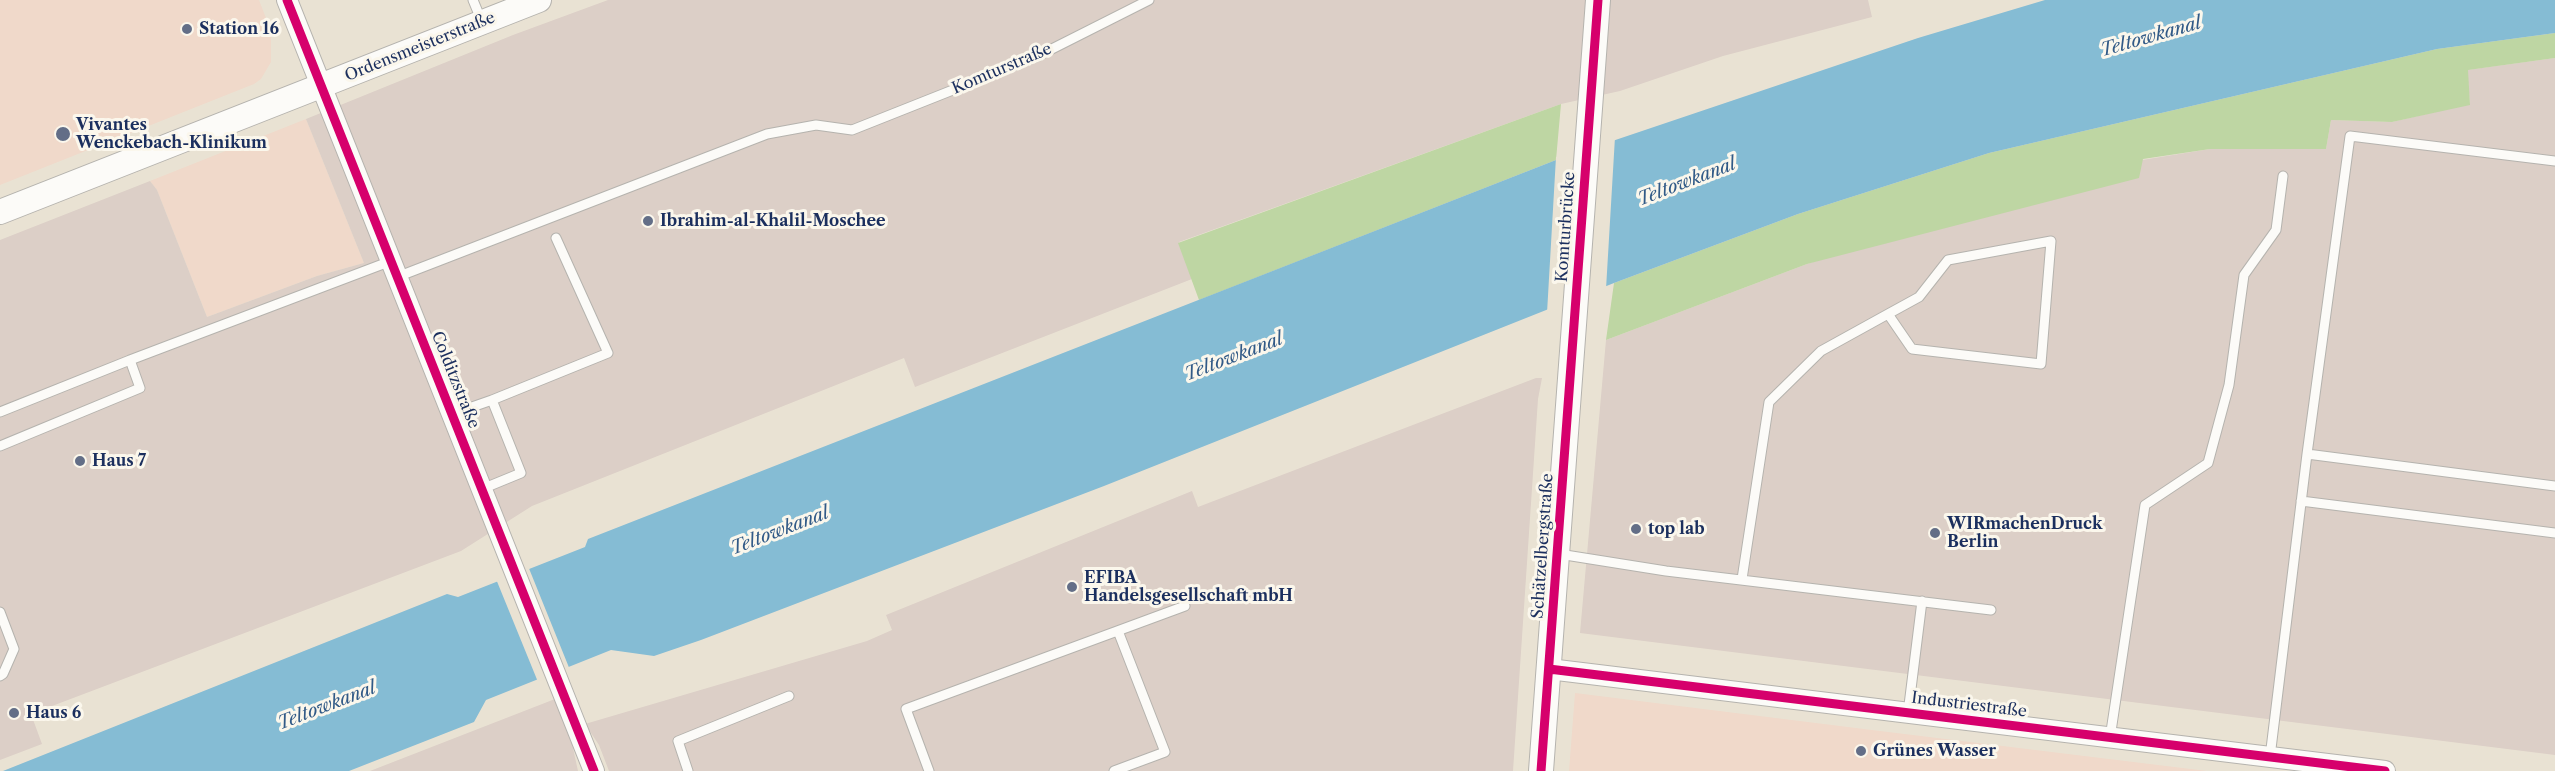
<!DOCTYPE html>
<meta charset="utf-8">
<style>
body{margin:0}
canvas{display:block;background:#e9e2d3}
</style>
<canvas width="2555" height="771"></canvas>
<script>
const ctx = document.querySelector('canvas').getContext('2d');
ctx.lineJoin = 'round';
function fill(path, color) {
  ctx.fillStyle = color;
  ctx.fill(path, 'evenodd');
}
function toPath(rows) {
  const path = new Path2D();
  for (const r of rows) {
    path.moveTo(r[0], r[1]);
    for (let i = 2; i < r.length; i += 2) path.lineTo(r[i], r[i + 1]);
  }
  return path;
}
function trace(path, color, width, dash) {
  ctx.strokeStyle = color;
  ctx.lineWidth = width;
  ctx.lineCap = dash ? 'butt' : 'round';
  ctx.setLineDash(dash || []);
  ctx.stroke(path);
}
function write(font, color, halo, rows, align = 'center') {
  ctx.font = font + ' "Libre Caslon Text",serif';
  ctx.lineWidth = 6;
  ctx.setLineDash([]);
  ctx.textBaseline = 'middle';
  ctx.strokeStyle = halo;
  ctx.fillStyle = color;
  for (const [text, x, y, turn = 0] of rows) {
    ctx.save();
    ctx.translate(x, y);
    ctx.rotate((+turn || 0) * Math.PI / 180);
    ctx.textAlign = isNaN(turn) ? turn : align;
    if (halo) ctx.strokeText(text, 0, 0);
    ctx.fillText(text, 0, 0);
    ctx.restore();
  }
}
const built = toPath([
 [0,0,259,0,271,31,271,62,261,79,254,84,0,185],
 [306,119,364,263,317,276,207,317,157,190,150,181],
 [1575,693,1880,731,2207,771,1569,771]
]);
const industrial = toPath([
 [608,0,1868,0,1872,17,1723,56,1620,91,1561,104,1179,242,1192,279,915,387,904,358,532,506,461,551,31,714,42,744,0,760,0,240,150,181,157,190,207,317,317,276,364,263,306,119,513,35],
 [2555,58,2555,755,1580,633,1606,340,1807,264,2142,160,2210,149,2326,149,2331,120,2392,122,2470,104,2467,70],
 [1536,378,1542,378,1538,399,1513,771,609,771,599,745,585,724,867,641,892,630,886,615,1192,491,1198,507],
 [555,699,571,739,578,771,370,771]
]);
const green = toPath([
 [2555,33,2555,58,2468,70,2470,105,2392,122,2331,120,2326,149,2210,149,2143,159,2139,178,1807,264,1606,340,1614,283,1798,214,1989,153,2437,49],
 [1561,104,1556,160,1199,300,1178,243]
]);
const water = toPath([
 [2045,0,2555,0,2555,33,2437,49,1989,153,1798,214,1614,283,1104,486,701,640,654,656,611,650,486,700,474,722,349,771,3,771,447,594,458,597,585,547,588,539,1556,160,1918,38]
]);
const pier = toPath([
 [1615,137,1606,289,1547,313,1556,157],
 [528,566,570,670,538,682,496,579]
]);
const service = toPath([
 [473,0,482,22],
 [2555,161,2350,136,2307,454,2555,486],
 [397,277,767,134,816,125,852,130,1036,57,1149,0],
 [492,400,608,353,556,238],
 [0,412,130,360],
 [452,414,492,400,521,473,482,489],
 [0,446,140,388,130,360,391,261],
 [2301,501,2555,533],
 [1559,554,1666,571,1991,610],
 [1742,579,1769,402,1821,351,1888,314,1919,297,1948,260,2051,241,2041,364,1912,349,1888,314],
 [0,612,14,649,3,674,0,676],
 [1908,713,1922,601],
 [2110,738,2145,505,2208,463,2229,385,2244,275,2276,230,2283,176],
 [2270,757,2307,454],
 [688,771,678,741,789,696],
 [929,771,906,709,1185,606],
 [1114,771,1165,752,1118,631]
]);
const minor = toPath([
 [287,0,594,771],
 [1549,669,2385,771]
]);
const tertiary = toPath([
 [0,212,539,0],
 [1541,771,1598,0]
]);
const cycleway = toPath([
 [287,0,594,771],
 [1549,669,2385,771],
 [1541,771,1598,0]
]);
const markers = [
 [187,29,6,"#636e87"],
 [63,134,8,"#636e87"],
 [648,221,6,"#636e87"],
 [80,461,6,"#636e87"],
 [1636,529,6,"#636e87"],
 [1935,533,6,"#636e87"],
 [1072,587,6,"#636e87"],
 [14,713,6,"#636e87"],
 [1861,751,6,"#636e87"]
];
const poiNames = [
 ["Station 16",199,29],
 ["Vivantes",76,125],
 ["Wenckebach-Klinikum",76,143],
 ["Ibrahim-al-Khalil-Moschee",660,221],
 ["Haus 7",92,461],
 ["WIRmachenDruck",1947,524],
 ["Berlin",1947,542],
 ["top lab",1648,529],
 ["EFIBA",1084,578],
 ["Handelsgesellschaft mbH",1084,596],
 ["Haus 6",26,713],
 ["Grünes Wasser",1873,751]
];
const streetNames = [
 ["Ordensmeisterstraße",420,47,-22],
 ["Komturstraße",1002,69,-23],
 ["Komturbrücke",1566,227,-86],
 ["Colditzstraße",455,380,68],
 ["Schätzelbergstraße",1543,546,-86],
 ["Industriestraße",1969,705,7]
];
const waterNames = [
 ["Teltowkanal",2151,37,-16],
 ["Teltowkanal",1687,182,-21],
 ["Teltowkanal",1234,357,-21],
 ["Teltowkanal",780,531,-21],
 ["Teltowkanal",327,706,-21]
];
fill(built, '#f0d9ca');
fill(industrial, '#dccfc7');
fill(green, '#bed6a3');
fill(water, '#85bcd4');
fill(pier, '#e9e2d3');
trace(service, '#b5b3ae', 11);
trace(minor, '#b5b3ae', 22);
trace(tertiary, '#b5b3ae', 26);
trace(service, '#fcfbf8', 9);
trace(minor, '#fcfbf8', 20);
trace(tertiary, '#fcfbf8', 24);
trace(cycleway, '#d6006c', 9);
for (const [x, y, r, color] of markers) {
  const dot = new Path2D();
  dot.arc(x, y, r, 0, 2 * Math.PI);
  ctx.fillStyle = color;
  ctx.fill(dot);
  trace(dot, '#fbf7ec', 2);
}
write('bold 16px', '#1b2f5e', '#fbf7ec', poiNames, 'left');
write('16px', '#1b2f5e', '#fbf7ec', streetNames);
write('italic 18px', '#315a87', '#fbf7ec', waterNames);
</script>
